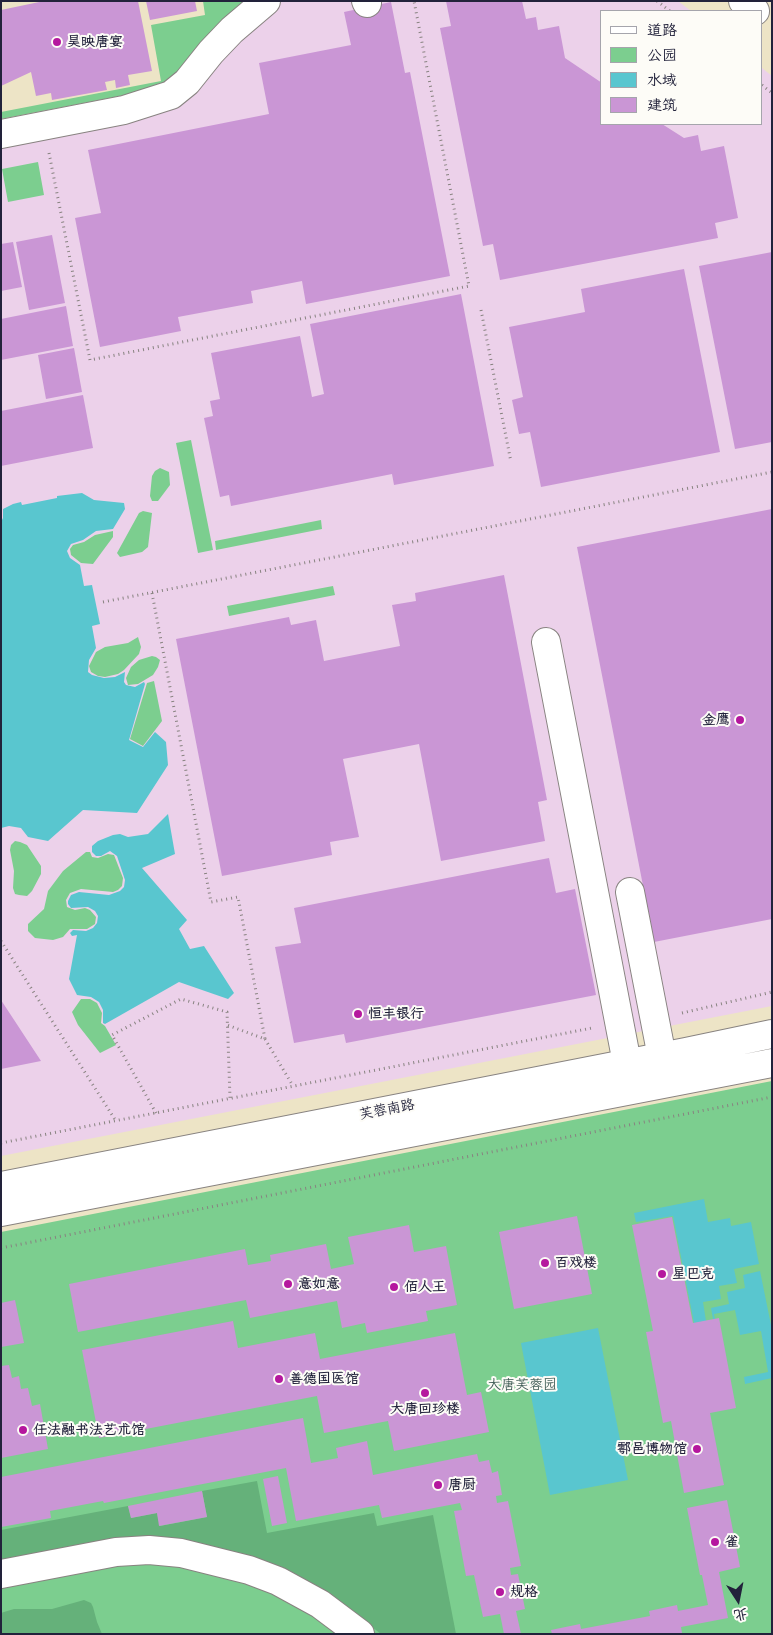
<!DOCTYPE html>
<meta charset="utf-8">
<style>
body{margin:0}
#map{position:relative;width:773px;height:1635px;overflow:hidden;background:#ede4c6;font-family:"Patrick Hand","LXGW WenKai TC",sans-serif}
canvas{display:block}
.frame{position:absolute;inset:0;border:2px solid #22223b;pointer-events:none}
.legend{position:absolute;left:600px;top:10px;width:162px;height:115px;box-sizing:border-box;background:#fdfcf7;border:1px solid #a5a5ac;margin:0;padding:6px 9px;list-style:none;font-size:15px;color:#22223b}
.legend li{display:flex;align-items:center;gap:10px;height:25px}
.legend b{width:25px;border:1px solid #a5a5ac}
.north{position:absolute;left:713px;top:1575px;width:50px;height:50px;-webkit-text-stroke:4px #fdfcf7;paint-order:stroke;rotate:169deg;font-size:14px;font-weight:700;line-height:20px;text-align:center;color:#22223b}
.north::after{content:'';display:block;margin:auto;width:18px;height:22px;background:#22223b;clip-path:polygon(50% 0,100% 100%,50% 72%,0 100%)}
</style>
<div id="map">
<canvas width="773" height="1635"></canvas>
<div class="frame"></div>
<ul class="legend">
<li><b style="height:6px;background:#fff"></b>道路</li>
<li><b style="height:14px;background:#7cce8f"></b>公园</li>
<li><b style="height:14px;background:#59c6cf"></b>水域</li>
<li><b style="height:14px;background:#ca96d5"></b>建筑</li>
</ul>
<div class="north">北</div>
</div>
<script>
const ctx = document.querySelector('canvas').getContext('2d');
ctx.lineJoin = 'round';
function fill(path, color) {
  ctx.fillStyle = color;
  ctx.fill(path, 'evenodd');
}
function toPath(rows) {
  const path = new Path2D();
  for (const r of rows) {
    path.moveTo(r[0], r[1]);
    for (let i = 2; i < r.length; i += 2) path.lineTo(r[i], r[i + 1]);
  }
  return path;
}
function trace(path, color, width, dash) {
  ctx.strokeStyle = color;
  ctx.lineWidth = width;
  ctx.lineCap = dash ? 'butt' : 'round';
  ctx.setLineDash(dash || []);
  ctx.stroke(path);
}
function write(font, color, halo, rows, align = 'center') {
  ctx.font = font + ' "Patrick Hand","LXGW WenKai TC",sans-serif';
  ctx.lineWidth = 4;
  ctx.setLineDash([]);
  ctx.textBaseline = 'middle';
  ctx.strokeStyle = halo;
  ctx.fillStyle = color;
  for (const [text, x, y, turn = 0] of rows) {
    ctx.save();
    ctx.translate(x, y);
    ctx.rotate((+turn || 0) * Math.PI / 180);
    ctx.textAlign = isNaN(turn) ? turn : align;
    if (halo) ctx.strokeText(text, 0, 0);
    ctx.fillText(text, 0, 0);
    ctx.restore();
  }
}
const built = toPath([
 [266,1,678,1,691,11,602,11,602,124,762,124,762,68,772,76,772,1006,1,1156,1,134,142,105]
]);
const green = toPath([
 [203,1,244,1,216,26,185,64,174,76,166,81,152,89,120,96,1,119,1,112,161,81,151,25,205,15],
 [38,162,44,195,8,202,2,169],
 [191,440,213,550,198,553,176,443],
 [160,468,169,472,170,485,158,501,152,501,150,496,152,476,155,471],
 [143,511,152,513,148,547,142,552,120,557,117,553,139,513],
 [321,520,322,529,216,550,215,541],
 [113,531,113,537,93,564,81,563,71,555,70,549,73,545,84,542,95,535],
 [333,586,335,595,229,616,227,606],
 [138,637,141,647,139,654,124,670,118,674,105,677,98,676,91,672,89,666,96,652,105,647,128,643],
 [152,656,156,657,160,660,158,667,153,675,138,684,128,685,126,678,131,667,139,660],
 [154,681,162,721,143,746,130,739,147,683],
 [15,841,20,842,27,845,41,866,41,874,32,891,27,896,19,895,15,894,13,888,14,871,10,850,11,845],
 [86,852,90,852,92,857,98,858,108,854,114,855,123,878,122,886,118,890,113,892,81,889,70,893,66,900,67,907,75,910,85,908,90,910,96,917,95,924,87,929,70,929,63,937,53,940,35,938,28,931,28,924,44,909,48,891,63,871],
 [81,999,90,999,97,1003,102,1013,101,1023,105,1026,116,1045,100,1053,78,1025,72,1012],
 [772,1081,772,1634,1,1634,1,1232]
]);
const forest = toPath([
 [257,1481,267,1533,374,1513,377,1526,433,1515,456,1634,381,1634,334,1597,290,1571,243,1554,182,1540,152,1536,116,1538,1,1561,1,1530,128,1506,131,1518,157,1513,160,1526,207,1517,202,1491],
 [84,1600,91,1603,93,1607,97,1622,102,1634,1,1634,1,1613,4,1612,14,1609,52,1609]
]);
const water = toPath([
 [82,493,94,500,124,503,125,509,113,529,96,531,83,540,71,544,67,551,70,558,80,565,84,586,92,585,100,624,92,626,96,648,89,660,88,672,92,675,104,678,115,677,125,672,124,682,126,685,135,687,144,682,145,684,129,740,143,747,155,732,166,742,168,765,137,813,83,810,48,841,28,837,21,828,9,826,1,828,1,522,3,518,3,509,13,504,21,502,22,505,57,498,57,496],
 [168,814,175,854,142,868,187,920,179,929,190,949,204,946,234,993,228,999,179,982,105,1024,103,1023,103,1010,99,1002,91,997,77,995,69,979,77,935,72,936,70,933,73,930,86,931,93,928,97,923,98,916,95,911,88,907,71,908,68,904,68,901,71,895,79,892,109,895,120,891,124,887,125,880,117,856,110,851,101,856,96,856,92,852,92,846,98,841,113,835,120,834,128,837,148,834],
 [704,1199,708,1222,730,1218,731,1226,751,1222,759,1264,734,1269,737,1283,719,1286,721,1299,703,1302,706,1321,694,1323,673,1216,636,1222,634,1213],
 [760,1271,772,1330,772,1378,745,1384,744,1377,768,1372,761,1331,740,1335,735,1310,714,1314,715,1319,713,1319,711,1308,729,1304,727,1292,745,1288,743,1275],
 [598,1328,628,1480,550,1495,521,1343]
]);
const building = toPath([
 [44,1,138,1,152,71,128,75,130,85,116,88,115,80,105,82,107,90,52,100,51,93,36,96,31,72,1,86,1,10],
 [146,1,195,1,197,11,150,20],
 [446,1,522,1,526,19,536,17,538,30,559,26,565,58,602,83,602,124,662,124,684,138,698,135,701,151,724,146,738,218,715,223,718,238,500,280,493,244,483,246,440,28,451,26],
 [391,2,405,73,410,72,450,276,306,304,302,281,251,291,253,303,178,317,181,331,100,347,75,218,101,213,88,150,269,114,259,63,351,45,344,12],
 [52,235,65,303,29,310,16,242],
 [13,242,22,287,1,291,1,244],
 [772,252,772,442,735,449,699,266],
 [684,269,720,452,541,487,530,432,519,434,512,400,523,397,509,327,585,312,581,289],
 [461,294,494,466,394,485,392,474,231,506,229,495,220,497,204,418,213,416,210,401,220,399,211,353,300,336,312,397,324,394,310,324],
 [66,306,73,346,1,360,1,319],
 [74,348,82,392,46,399,38,355],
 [83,395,93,448,1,466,1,411],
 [772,509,772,919,654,942,577,547],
 [504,575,547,800,538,802,545,841,441,861,419,744,343,759,359,837,330,842,332,855,222,876,176,639,289,617,291,625,316,620,324,661,400,646,392,605,416,601,415,593],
 [549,858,556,893,575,889,596,995,346,1043,344,1034,294,1043,275,947,301,943,294,908],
 [1,1000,41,1061,1,1069],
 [577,1216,592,1294,514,1309,499,1232],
 [672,1217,693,1323,719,1318,736,1408,710,1413,724,1485,684,1493,671,1421,663,1423,646,1332,653,1331,632,1225],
 [409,1225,414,1252,446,1246,457,1305,426,1311,428,1321,367,1333,365,1323,342,1328,337,1301,250,1318,246,1300,78,1332,69,1284,245,1249,248,1265,271,1261,270,1255,326,1244,331,1269,354,1264,348,1237],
 [15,1300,24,1343,1,1347,1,1303],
 [233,1321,238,1348,315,1333,320,1359,455,1333,467,1395,481,1392,489,1432,394,1451,388,1421,324,1433,317,1396,99,1438,82,1350],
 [9,1365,12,1378,19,1376,21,1389,28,1388,32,1406,40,1404,48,1449,1,1458,1,1366],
 [303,1418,311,1463,338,1458,336,1448,367,1441,373,1475,477,1454,479,1462,489,1460,492,1473,498,1471,502,1495,496,1496,497,1503,508,1501,521,1566,510,1568,511,1575,518,1574,525,1609,516,1611,521,1634,504,1634,500,1614,483,1617,474,1575,466,1576,454,1511,462,1510,460,1503,382,1518,379,1505,296,1521,286,1468,104,1503,103,1501,50,1511,51,1518,1,1527,1,1477],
 [278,1476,287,1523,272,1526,263,1479],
 [202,1491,207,1517,159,1526,157,1513,131,1518,128,1506],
 [727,1500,740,1567,719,1572,728,1618,681,1627,682,1633,679,1634,552,1634,551,1630,580,1624,581,1629,650,1616,649,1611,677,1605,678,1611,708,1605,702,1575,700,1575,687,1508]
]);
const path = toPath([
 [657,1,670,11],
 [762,85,772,93],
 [49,153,90,360,469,286,414,1],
 [481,310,511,462],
 [152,593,211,902,238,897,265,1039,227,1025],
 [103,602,772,472],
 [1,941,116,1121],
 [682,1013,772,992],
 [265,1039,293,1086],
 [156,1113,112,1035,181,999,227,1012,230,1098],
 [1,1143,592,1028],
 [1,1248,772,1097]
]);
const minor = toPath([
 [366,1,367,3],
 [1,134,124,110,171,95,187,82,211,52,232,30,266,1],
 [546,642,627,1063],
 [630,892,662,1057],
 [1,1574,116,1552,149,1550,181,1553,249,1570,278,1581,320,1604,360,1634]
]);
const major = toPath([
 [743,1,755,11],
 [1,1186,686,1052,772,1034],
 [1,1212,772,1063]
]);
const markers = [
 [57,42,5,"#b5179e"],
 [740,720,5,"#b5179e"],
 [358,1014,5,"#b5179e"],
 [545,1263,5,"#b5179e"],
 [662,1274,5,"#b5179e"],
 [288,1284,5,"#b5179e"],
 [394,1287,5,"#b5179e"],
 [279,1379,5,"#b5179e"],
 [425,1393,5,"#b5179e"],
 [23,1430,5,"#b5179e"],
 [697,1449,5,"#b5179e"],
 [438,1485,5,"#b5179e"],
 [715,1542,5,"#b5179e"],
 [500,1592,5,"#b5179e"]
];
const poiNames = [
 ["昊映唐宴",67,42],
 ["金鹰",730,720,"right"],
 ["恒丰银行",368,1014],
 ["百戏楼",555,1263],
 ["星巴克",672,1274],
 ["意如意",298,1284],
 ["佰人王",404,1287],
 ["善德国医馆",289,1379],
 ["大唐回珍楼",425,1409,"center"],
 ["任法融书法艺术馆",33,1430],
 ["鄠邑博物馆",687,1449,"right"],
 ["唐厨",448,1485],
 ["雀",725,1542],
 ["规格",510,1592]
];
const streetNames = [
 ["芙蓉南路",387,1110,-11]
];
const parkNames = [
 ["大唐芙蓉园",522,1385]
];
fill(built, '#ecd1ea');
fill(green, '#7cce8f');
fill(forest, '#65b17a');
fill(water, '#59c6cf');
fill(building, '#ca96d5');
trace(minor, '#888380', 30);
trace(major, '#888380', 30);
trace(path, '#888380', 3, [1, 4]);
trace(minor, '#fff', 28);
trace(major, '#fff', 28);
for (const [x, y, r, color] of markers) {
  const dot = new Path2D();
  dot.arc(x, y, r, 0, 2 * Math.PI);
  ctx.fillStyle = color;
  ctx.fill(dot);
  trace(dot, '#fdfcf7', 2);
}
write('bold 14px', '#22223b', '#fdfcf7', poiNames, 'left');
write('14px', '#22223b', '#fdfcf7', streetNames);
write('14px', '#425e58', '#fdfcf7', parkNames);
</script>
